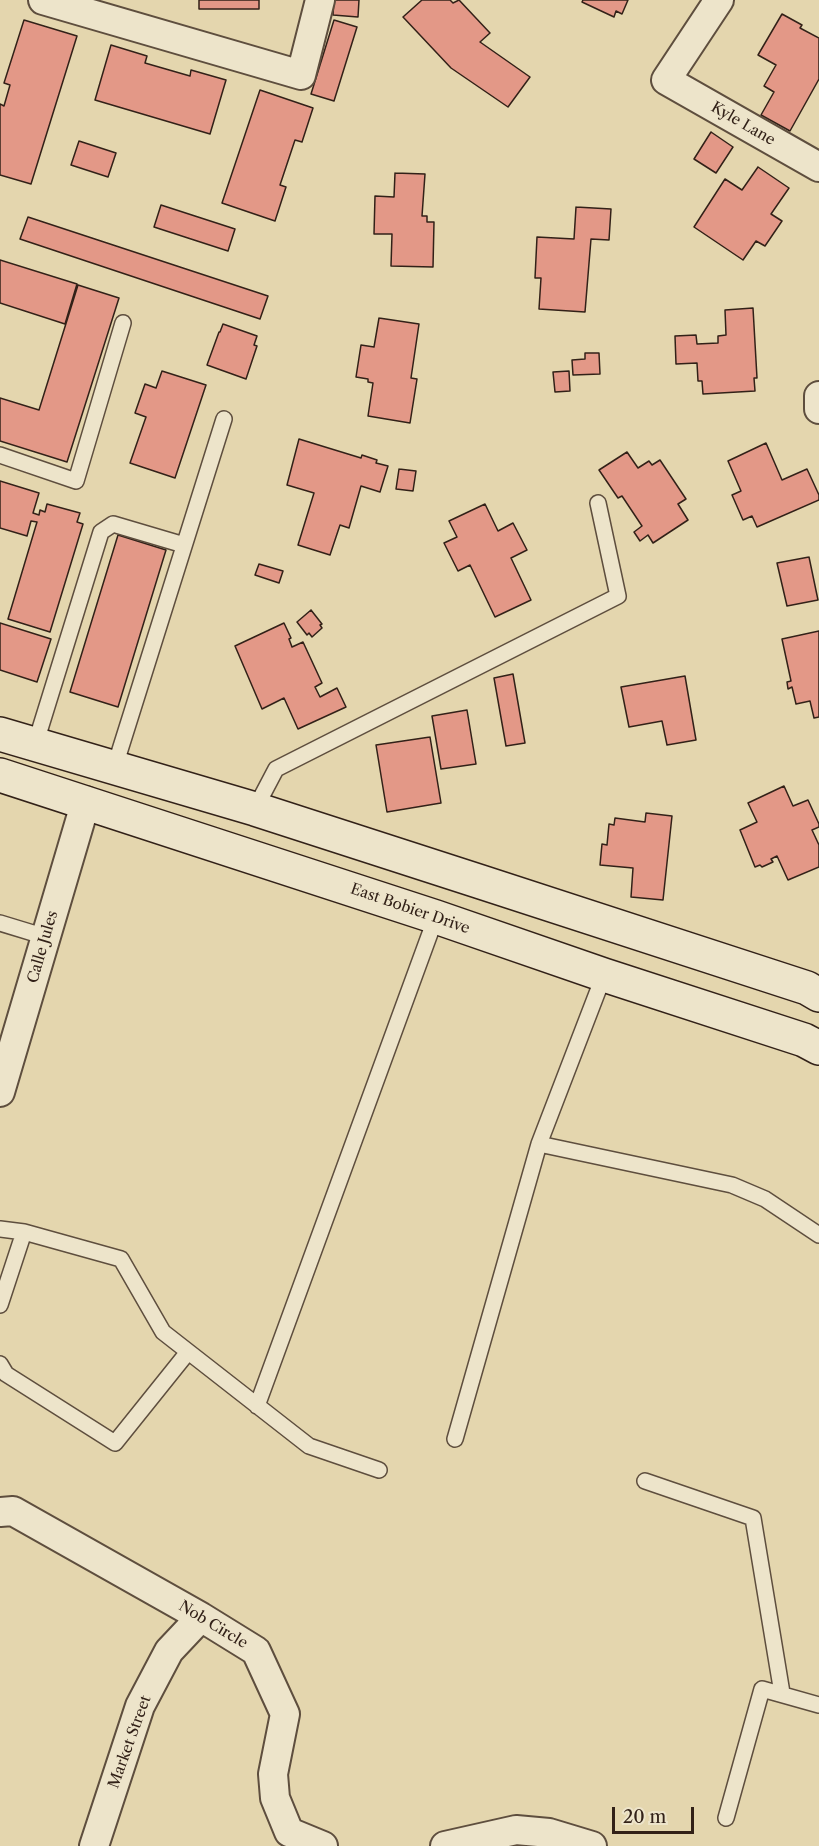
<!DOCTYPE html>
<style>
body{margin:0}
#map{position:relative;width:819px;height:1846px;overflow:hidden;background:#e4d6ae;font-family:"Libre Caslon Text",serif}
canvas{display:block}
.scale{position:absolute;left:612px;top:1807px;width:82px;height:27px;box-sizing:border-box;border:3px solid #322118;border-top:0;padding-left:8px;font-size:18px;line-height:21px;white-space:nowrap;color:#322118;-webkit-text-stroke:4px #ede4ca;paint-order:stroke}
</style>
<div id="map">
<canvas width="819" height="1846"></canvas>
<div class="scale">20 m</div>
</div>
<script>
const ctx = document.querySelector('canvas').getContext('2d');
ctx.lineJoin = 'round';
function fill(path, color) {
  ctx.fillStyle = color;
  ctx.fill(path, 'evenodd');
}
function toPath(rows) {
  const path = new Path2D();
  for (const r of rows) {
    path.moveTo(r[0], r[1]);
    for (let i = 2; i < r.length; i += 2) path.lineTo(r[i], r[i + 1]);
  }
  return path;
}
function trace(path, color, width, dash) {
  ctx.strokeStyle = color;
  ctx.lineWidth = width;
  ctx.lineCap = dash ? 'butt' : 'round';
  ctx.setLineDash(dash || []);
  ctx.stroke(path);
}
function write(font, color, halo, rows, align = 'center') {
  ctx.font = font + ' "Libre Caslon Text",serif';
  ctx.lineWidth = 4.5;
  ctx.setLineDash([]);
  ctx.textBaseline = 'middle';
  ctx.strokeStyle = halo;
  ctx.fillStyle = color;
  for (const [text, x, y, turn = 0] of rows) {
    ctx.save();
    ctx.translate(x, y);
    ctx.rotate((+turn || 0) * Math.PI / 180);
    ctx.textAlign = isNaN(turn) ? turn : align;
    if (halo) ctx.strokeText(text, 0, 0);
    ctx.fillText(text, 0, 0);
    ctx.restore();
  }
}
const building = toPath([
 [199,0,259,0,259,9,199,9,199,0],
 [334,0,359,0,358,17,333,15,334,0],
 [422,0,450,0,453,3,459,0,490,33,480,42,530,77,508,107,451,68,403,17,422,0],
 [583,0,628,0,622,14,616,11,614,17,582,2,583,0],
 [782,14,802,25,800,28,819,38,819,79,790,131,761,115,774,92,764,86,776,65,758,55,782,14],
 [24,20,77,36,31,184,0,175,0,104,4,106,10,85,4,83,24,20],
 [334,20,357,27,334,101,311,94,334,20],
 [111,45,147,56,145,63,190,76,191,70,226,80,210,134,95,100,111,45],
 [260,90,313,108,302,142,295,140,280,185,286,187,275,221,222,203,260,90],
 [711,132,733,147,716,173,694,159,711,132],
 [79,141,116,153,108,177,71,165,79,141],
 [758,167,789,188,771,214,782,221,765,246,756,241,743,260,694,227,725,179,742,190,758,167],
 [395,173,425,174,422,216,427,216,427,222,434,222,433,267,391,266,392,234,374,234,375,196,394,197,395,173],
 [161,205,235,229,228,251,154,227,161,205],
 [576,207,611,209,609,240,591,239,585,312,539,309,541,278,535,278,537,237,574,239,576,207],
 [28,217,268,296,260,319,20,239,28,217],
 [0,260,77,284,65,324,0,303,0,260],
 [78,285,119,298,67,462,0,441,0,398,39,410,78,285],
 [753,308,757,378,754,378,755,391,703,394,702,381,698,381,697,363,676,364,675,336,696,335,697,344,718,343,718,336,726,335,725,310,753,308],
 [379,318,419,324,411,378,417,379,410,423,368,416,373,383,368,382,368,379,356,377,361,345,374,347,379,318],
 [223,324,257,336,254,345,257,346,246,379,207,365,219,332,220,332,223,324],
 [585,353,599,353,600,374,573,375,572,360,585,359,585,353],
 [162,371,206,385,175,478,130,463,146,417,135,413,145,384,156,388,162,371],
 [569,371,570,391,555,392,553,372,569,371],
 [299,439,361,458,362,455,377,460,376,463,388,466,380,492,361,486,349,528,340,525,330,555,298,545,314,493,287,485,299,439],
 [766,443,782,480,807,469,819,495,819,500,757,527,752,516,743,520,732,495,741,491,728,461,766,443],
 [627,452,638,468,649,461,652,465,660,460,686,499,678,504,688,520,653,543,648,535,640,541,634,532,642,526,622,496,618,498,599,470,627,452],
 [399,469,416,471,413,491,396,489,399,469],
 [0,481,39,493,33,513,39,515,40,510,45,512,47,504,80,513,77,522,83,524,50,632,8,619,37,522,31,521,27,536,0,528,0,481],
 [485,504,498,531,513,523,527,550,511,558,531,600,495,617,470,565,458,571,444,543,457,537,449,521,485,504],
 [118,535,166,550,118,707,70,692,118,535],
 [809,557,818,600,787,606,777,563,809,557],
 [259,564,283,571,279,583,255,575,259,564],
 [311,610,322,624,320,625,322,628,312,637,309,633,307,635,297,622,311,610],
 [0,623,51,639,37,682,0,670,0,623],
 [284,623,291,638,289,639,292,647,303,642,322,683,315,687,320,697,337,688,346,707,298,729,284,698,262,709,235,646,284,623],
 [819,631,819,717,814,718,810,701,796,704,792,687,788,689,787,682,791,681,782,639,819,631],
 [513,674,525,743,506,746,494,678,513,674],
 [685,676,696,740,667,745,662,721,629,727,621,687,685,676],
 [467,710,476,764,441,769,432,716,467,710],
 [430,737,441,803,387,812,376,745,430,737],
 [784,786,793,806,808,800,819,824,819,827,812,830,819,845,819,867,788,880,777,856,771,859,773,862,762,867,760,865,755,867,740,830,757,822,748,803,784,786],
 [646,813,672,816,663,900,631,897,633,868,600,865,602,844,607,845,609,824,614,825,615,818,645,822,646,813]
]);
const lane = toPath([
 [0,455,76,481,123,323],
 [35,745,101,532,113,524,184,545],
 [114,769,224,419],
 [255,809,276,769,618,596,598,503],
 [0,923,46,937],
 [539,1144,732,1185,765,1199,819,1235],
 [0,1229,24,1232,121,1259,163,1332,309,1446,379,1470],
 [0,1305,24,1232],
 [0,1364,6,1374,115,1443,188,1352],
 [257,1406,436,917],
 [455,1439,539,1144,604,975],
 [645,1481,753,1518,782,1693],
 [726,1818,762,1689,819,1705]
]);
const street = toPath([
 [43,0,301,75,320,0],
 [719,0,666,80,819,167],
 [819,396,819,409],
 [0,1092,86,801],
 [0,1512,13,1511,201,1617,256,1651,285,1714,273,1774,275,1798,289,1832,323,1846],
 [94,1846,140,1706,169,1651,201,1617],
 [445,1846,516,1830,549,1833,592,1846]
]);
const secondary = toPath([
 [0,734,255,809,481,882,807,988,819,995],
 [0,775,436,917,604,975,804,1040,819,1048]
]);
const streetNames = [
 ["Kyle Lane",743,124,30],
 ["East Bobier Drive",410,909,19],
 ["Calle Jules",43,947,-74],
 ["Nob Circle",213,1625,31],
 ["Market Street",130,1742,-70]
];
fill(building, '#e39887');
trace(building, '#322118', 1.5);
trace(lane, '#5e4e3e', 18);
trace(street, '#5e4e3e', 32);
trace(secondary, '#322118', 36);
trace(lane, '#ede4ca', 15);
trace(street, '#ede4ca', 28);
trace(secondary, '#ede4ca', 33);
write('15px', '#322118', '#ede4ca', streetNames);
</script>
